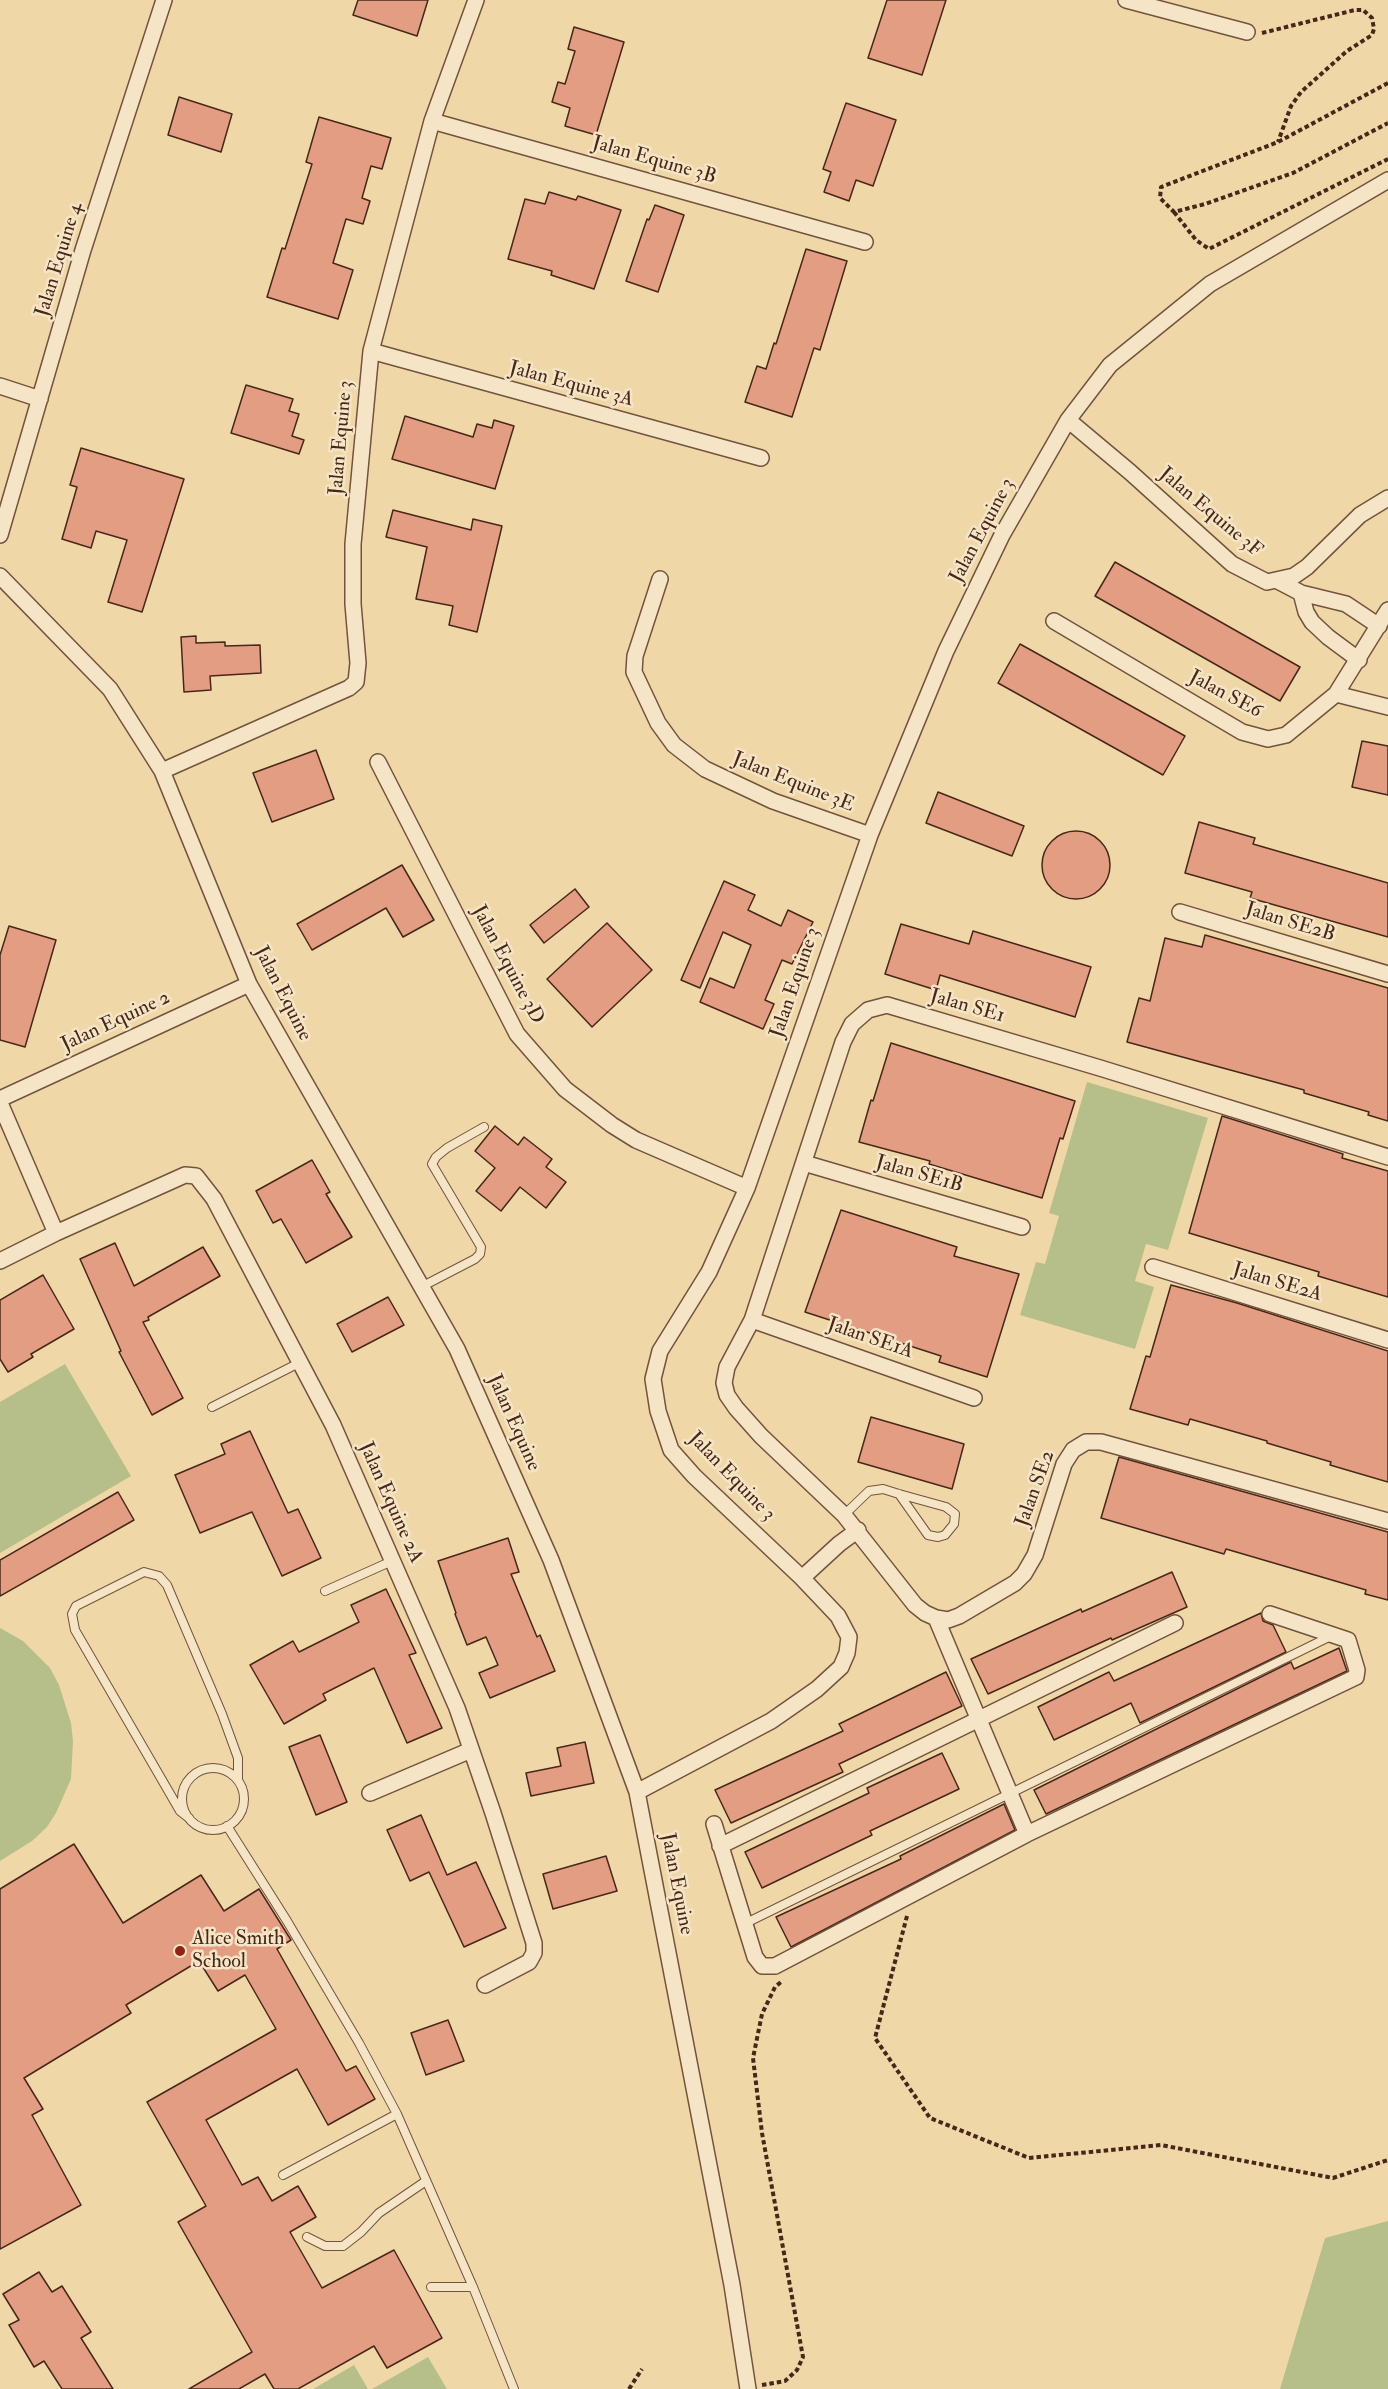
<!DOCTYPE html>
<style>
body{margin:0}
canvas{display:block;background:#f0d7a8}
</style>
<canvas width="1388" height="2389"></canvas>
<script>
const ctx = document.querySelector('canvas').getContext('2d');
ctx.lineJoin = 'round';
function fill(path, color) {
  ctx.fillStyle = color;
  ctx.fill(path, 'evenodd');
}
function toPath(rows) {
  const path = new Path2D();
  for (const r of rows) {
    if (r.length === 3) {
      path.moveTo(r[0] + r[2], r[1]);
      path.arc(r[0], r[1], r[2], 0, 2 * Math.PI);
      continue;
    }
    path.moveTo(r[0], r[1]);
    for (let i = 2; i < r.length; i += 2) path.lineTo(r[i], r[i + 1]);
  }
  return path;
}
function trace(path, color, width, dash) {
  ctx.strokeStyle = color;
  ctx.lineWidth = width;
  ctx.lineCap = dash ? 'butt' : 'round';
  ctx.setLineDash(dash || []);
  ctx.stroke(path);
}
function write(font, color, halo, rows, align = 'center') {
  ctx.font = font + ' "IM FELL Double Pica",serif';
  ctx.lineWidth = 5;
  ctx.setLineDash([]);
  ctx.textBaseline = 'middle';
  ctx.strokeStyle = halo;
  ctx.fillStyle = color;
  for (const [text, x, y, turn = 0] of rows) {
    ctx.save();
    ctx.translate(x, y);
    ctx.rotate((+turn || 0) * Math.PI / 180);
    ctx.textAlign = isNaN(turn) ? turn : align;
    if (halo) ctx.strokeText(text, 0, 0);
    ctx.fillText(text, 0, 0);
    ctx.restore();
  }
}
const green = toPath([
 [1087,1082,1208,1118,1168,1250,1146,1244,1135,1281,1154,1287,1135,1349,1020,1315,1036,1262,1045,1264,1059,1216,1049,1213],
 [65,1364,131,1476,0,1553,0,1402],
 [0,1628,23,1641,50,1668,59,1685,71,1723,73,1741,71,1779,56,1813,47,1827,32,1841,0,1861],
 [1388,2221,1388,2389,1280,2389,1325,2238],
 [428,2357,447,2389,372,2389],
 [354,2365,368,2389,313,2389]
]);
const building = toPath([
 [358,0,428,0,417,36,353,15,358,0],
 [887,0,946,0,922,75,868,58,887,0],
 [574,27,624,42,596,135,565,126,570,108,552,102,558,82,565,84,575,51,568,49,574,27],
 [179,97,232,114,221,152,168,135,179,97],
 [846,103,896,120,873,186,856,180,849,201,824,192,831,172,823,169,846,103],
 [319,117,391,138,382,169,371,166,362,198,370,201,363,224,346,219,333,263,353,270,338,319,267,297,282,248,285,249,312,164,306,162,319,117],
 [549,192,576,200,578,196,621,210,594,289,551,275,552,271,508,259,525,199,545,204,549,192],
 [655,205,684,215,658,292,626,281,647,219,649,220,655,205],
 [806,249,847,261,820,350,814,348,792,417,745,402,757,366,766,369,774,343,776,344,806,249],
 [246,385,293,399,289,411,299,414,292,436,304,440,299,454,231,433,246,385],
 [405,416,473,437,477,424,492,428,494,420,514,426,495,489,392,459,405,416],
 [81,448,184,479,142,612,108,602,127,540,96,531,91,548,62,539,77,487,70,485,81,448],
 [393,510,471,530,473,519,502,526,477,632,449,625,453,606,416,599,427,547,386,537,393,510],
 [1115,562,1300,667,1280,701,1095,596,1115,562],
 [196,636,196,643,225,642,225,646,260,645,261,673,210,676,211,690,184,692,181,637,196,636],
 [1020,644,1185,736,1163,775,998,683,1020,644],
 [1362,741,1388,746,1388,795,1352,787,1362,741],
 [316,750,334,799,272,822,253,773,316,750],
 [938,792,1024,826,1012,856,926,823,938,792],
 [1199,822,1255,838,1253,844,1388,883,1388,937,1250,898,1252,892,1185,873,1199,822],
 [1076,865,34],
 [402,865,434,920,403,937,386,908,312,950,297,924,402,865],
 [724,881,755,895,748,910,781,926,788,910,813,922,792,964,782,960,765,1000,774,1004,763,1029,700,1002,710,978,734,988,751,945,723,932,700,988,681,980,724,881],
 [575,889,589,907,544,943,530,925,575,889],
 [607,923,652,970,592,1027,547,979,607,923],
 [901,924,969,944,973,931,1091,967,1075,1017,940,975,936,990,885,974,901,924],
 [9,926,56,940,25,1047,0,1040,0,955,9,926],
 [1205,935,1388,988,1388,1121,1368,1115,1369,1112,1304,1093,1304,1090,1127,1042,1139,998,1150,1001,1165,938,1202,947,1205,935],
 [891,1043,1075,1101,1063,1139,1060,1138,1042,1198,929,1164,930,1161,859,1142,871,1100,873,1101,891,1043],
 [1222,1116,1343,1154,1342,1158,1388,1171,1388,1297,1318,1276,1319,1272,1189,1233,1222,1116],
 [495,1126,518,1145,524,1137,552,1159,546,1167,566,1182,546,1208,520,1187,501,1211,476,1191,495,1168,475,1151,495,1126],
 [312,1160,330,1192,326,1194,352,1237,306,1263,281,1219,273,1223,256,1191,312,1160],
 [841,1210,957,1247,954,1256,1019,1274,987,1377,939,1362,941,1356,805,1312,841,1210],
 [115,1243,134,1286,203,1247,220,1276,148,1317,149,1320,143,1322,183,1398,152,1415,119,1352,121,1351,80,1259,115,1243],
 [43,1275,74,1329,31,1354,33,1357,8,1372,0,1359,0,1300,43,1275],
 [1171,1285,1237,1303,1388,1351,1388,1482,1330,1465,1331,1462,1267,1443,1267,1441,1190,1419,1188,1425,1130,1409,1146,1356,1150,1357,1171,1285],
 [388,1297,404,1325,352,1352,337,1324,388,1297],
 [871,1417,964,1444,952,1489,858,1462,871,1417],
 [250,1431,288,1513,298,1509,321,1558,282,1576,252,1512,200,1533,175,1475,225,1454,221,1444,250,1431],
 [1119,1457,1388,1532,1388,1600,1365,1594,1366,1590,1226,1549,1224,1554,1101,1518,1119,1457],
 [118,1492,134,1520,0,1596,0,1560,118,1492],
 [508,1538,519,1572,511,1574,537,1637,540,1635,555,1671,490,1698,479,1673,498,1665,486,1637,467,1645,455,1614,456,1613,438,1561,508,1538],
 [1172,1572,1187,1607,1112,1640,1111,1638,988,1694,971,1659,1081,1609,1082,1612,1172,1572],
 [386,1589,416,1653,409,1655,442,1728,407,1743,374,1668,323,1694,326,1700,284,1724,250,1665,293,1641,299,1652,359,1622,351,1605,386,1589],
 [1261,1613,1263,1621,1273,1625,1286,1652,1140,1723,1131,1703,1054,1740,1038,1707,1109,1672,1114,1681,1261,1613],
 [1339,1648,1347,1671,1046,1814,1034,1790,1291,1662,1294,1669,1339,1648],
 [946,1672,962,1706,839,1764,843,1772,731,1823,715,1790,843,1731,839,1724,946,1672],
 [320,1735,347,1802,316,1815,289,1747,320,1735],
 [585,1742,594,1783,531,1796,526,1773,561,1766,557,1748,585,1742],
 [942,1753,959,1789,870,1831,872,1835,762,1888,745,1852,869,1793,867,1788,942,1753],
 [1004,1804,1015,1830,791,1947,776,1917,901,1859,900,1856,1004,1804],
 [421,1815,447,1875,476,1862,506,1928,464,1947,429,1872,410,1881,387,1830,421,1815],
 [74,1844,123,1923,201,1875,224,1911,259,1889,291,1940,277,1949,346,2071,356,2066,375,2099,328,2125,297,2069,206,2120,242,2185,258,2177,272,2201,298,2186,316,2217,290,2232,322,2288,394,2250,442,2338,387,2368,374,2346,298,2389,274,2389,265,2374,239,2389,189,2389,252,2352,178,2222,206,2206,147,2102,276,2029,245,1975,218,1991,199,1961,126,2005,131,2013,24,2078,43,2109,32,2115,81,2205,0,2249,0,1889,74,1844],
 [606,1856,617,1891,553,1909,543,1874,606,1856],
 [448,2020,464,2061,426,2075,411,2033,448,2020],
 [39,2272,52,2292,62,2286,91,2332,81,2338,113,2389,62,2389,44,2361,34,2367,9,2325,19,2320,3,2294,39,2272]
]);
const path = toPath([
 [1262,33,1355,10,1363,10,1372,18,1374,29,1372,35,1347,51,1301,92,1291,106,1278,142],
 [1388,83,1278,142,1161,187,1160,198,1174,212,1205,204,1293,173,1388,123],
 [1174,212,1196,240,1209,249,1388,159],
 [907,1916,875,2038,930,2118,1029,2158,1161,2145,1333,2178,1388,2160],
 [762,2385,785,2381,797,2370,803,2357,762,2133,753,2058,762,2014,775,1987,781,1982],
 [629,2389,642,2369]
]);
const lane = toPath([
 [421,1287,475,1259,480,1254,481,1247,432,1164,436,1157,447,1148,484,1127],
 [212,1407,301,1362],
 [899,1494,946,1507,955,1514,954,1524,945,1535,938,1537,928,1535,899,1494],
 [844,1515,869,1491,883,1489,899,1494],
 [325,1591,392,1561],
 [213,1799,31],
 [189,1818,180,1811,75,1630,72,1614,76,1606,144,1572,159,1576,167,1585,222,1714,238,1758,238,1780],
 [227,1826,287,1921,359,2043,397,2114,473,2287,514,2389],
 [744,1924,1331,1636],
 [283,2175,397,2114],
 [307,2237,325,2246,343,2246,361,2232,379,2213,426,2181],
 [431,2287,473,2287]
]);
const street = toPath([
 [1126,0,1247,32],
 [432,121,865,242],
 [371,351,761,458],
 [0,386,40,399],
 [1068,420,1130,472,1232,564,1267,582,1294,576,1307,567,1360,515,1388,498],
 [0,535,83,250,164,0],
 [0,576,110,689,162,771,249,984,457,1349,551,1560,637,1792,732,2285,748,2389],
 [660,579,635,656,634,672,658,723,674,745,705,769,773,801,870,835],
 [1278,581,1301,593,1346,604,1379,626],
 [1301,593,1306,612,1312,622,1328,637,1359,660],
 [1054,621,1242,732,1268,739,1286,735,1336,694,1388,610],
 [1336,694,1388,707],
 [378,762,517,1034,565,1089,612,1125,636,1140,747,1188],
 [162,771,349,688,356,682,358,663,353,604,353,544,371,351,432,121,476,0],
 [1180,912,1388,974],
 [0,1099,249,984],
 [0,1103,56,1233],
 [1388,1157,1100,1068,887,1005,868,1010,852,1024,843,1042,752,1320,727,1367,724,1383,727,1395,736,1408,761,1436,844,1515,915,1605,925,1613,936,1618,948,1620,959,1616,1015,1583,1024,1574,1035,1555,1064,1464,1073,1450,1086,1442,1101,1442,1388,1521],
 [804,1163,1022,1227],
 [0,1261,56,1233,185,1175,196,1176,214,1199,333,1425,457,1708,493,1813,534,1943,534,1953,529,1962,485,1985],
 [1153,1267,1388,1340],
 [752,1320,974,1398],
 [802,1578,839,1544,858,1530],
 [936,1618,1027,1834],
 [637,1792,771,1721,817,1689,841,1667,847,1653,849,1637,838,1616,802,1578,694,1476,671,1450,658,1411,653,1379,660,1351,709,1272,747,1188,870,835,946,651,1002,535,1068,420,1110,365,1210,284,1388,180],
 [370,1793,471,1750],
 [714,1824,755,1957,762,1966,775,1966,1027,1834,1356,1677,1357,1670,1348,1640,1270,1614],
 [720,1846,1175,1623]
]);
const markers = [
 [180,1951,6,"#8f2418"]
];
const streetNames = [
 ["Jalan Equine 3B",654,161,16],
 ["Jalan Equine 4",60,260,-73],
 ["Jalan Equine 3A",571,385,15],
 ["Jalan Equine 3",342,438,-85],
 ["Jalan Equine 3F",1210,513,40],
 ["Jalan Equine 3",983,531,-62],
 ["Jalan SE6",1225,695,28],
 ["Jalan Equine 3E",793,783,22],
 ["Jalan SE2B",1290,923,17],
 ["Jalan Equine 3D",507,965,62],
 ["Jalan Equine 3",796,983,-71],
 ["Jalan Equine",282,994,63],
 ["Jalan SE1",967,1007,16],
 ["Jalan Equine 2",116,1022,-25],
 ["Jalan SE1B",919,1175,16],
 ["Jalan SE2A",1277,1283,17],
 ["Jalan SE1A",870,1339,19],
 ["Jalan Equine",513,1423,66],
 ["Jalan Equine 3",731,1477,46],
 ["Jalan SE2",1036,1489,-70],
 ["Jalan Equine 2A",390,1503,66],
 ["Jalan Equine",676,1884,79]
];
const poiNames = [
 ["Alice Smith",192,1940],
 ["School",192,1963]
];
fill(green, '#b6bf8a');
fill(building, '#e29d82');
trace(building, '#482719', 1.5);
trace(lane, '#72533d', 10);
trace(street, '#72533d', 18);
trace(path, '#482719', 4, [4.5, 3]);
trace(lane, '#f5e5c6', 8);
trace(street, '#f5e5c6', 15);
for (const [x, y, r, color] of markers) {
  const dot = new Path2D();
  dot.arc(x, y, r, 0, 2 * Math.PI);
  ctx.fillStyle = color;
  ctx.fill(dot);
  trace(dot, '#f5e5c6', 2);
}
write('20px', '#482719', '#f5e5c6', streetNames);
write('20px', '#482719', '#f5e5c6', poiNames, 'left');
</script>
